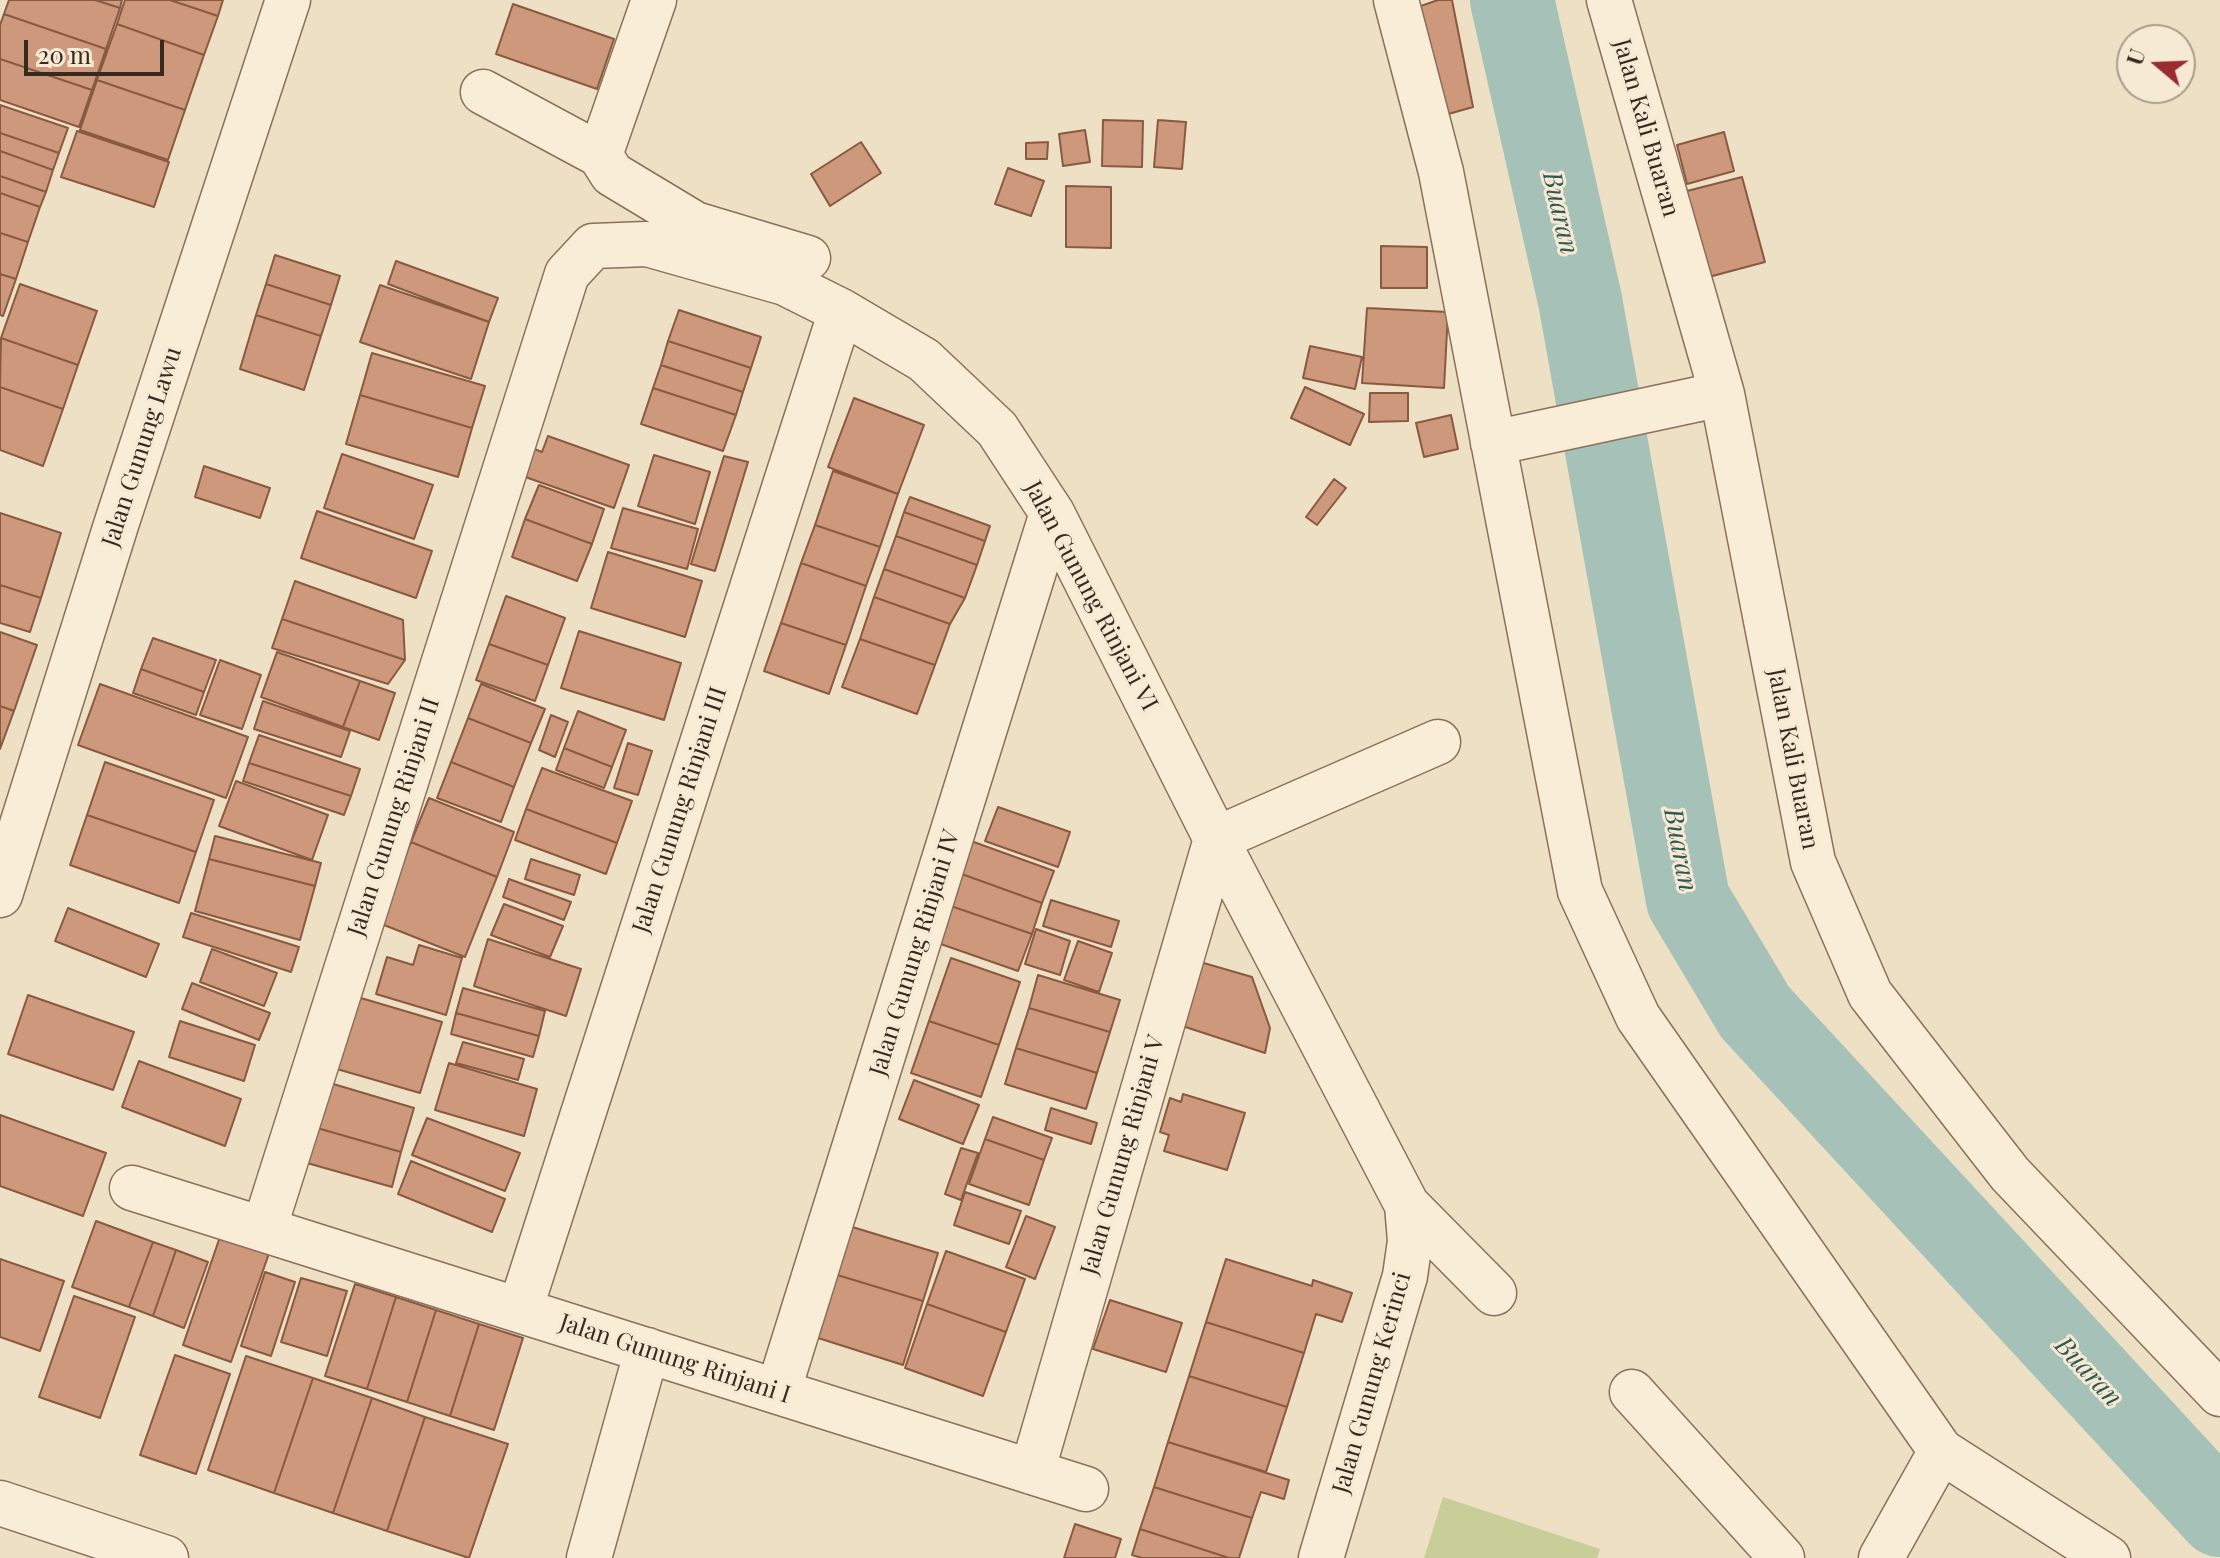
<!DOCTYPE html>
<style>
body{margin:0}
#map{position:relative;width:2220px;height:1558px;overflow:hidden;background:#eee0c5;font-family:"Playfair Display",serif}
canvas{display:block}
.north{position:absolute;left:2116px;top:24px;width:80px;height:80px;box-sizing:border-box;background:#f6ead4;border:2px solid #aa9d8c;border-radius:50%;rotate:289deg;font-size:22px;font-weight:700;line-height:32px;text-align:center;color:#392a1f}
.north::after{content:'';display:block;margin:auto;width:28px;height:36px;background:#992b31;clip-path:polygon(50% 0,100% 100%,50% 72%,0 100%)}
.scale{position:absolute;left:24px;top:40px;width:140px;height:36px;box-sizing:border-box;border:4px solid #392a1f;border-top:0;padding-left:10px;font-size:24px;line-height:28px;white-space:nowrap;color:#392a1f;-webkit-text-stroke:6px #f6ead4;paint-order:stroke}
</style>
<div id="map">
<canvas width="2220" height="1558"></canvas>
<div class="north">U</div>
<div class="scale">20 m</div>
</div>
<script>
const ctx = document.querySelector('canvas').getContext('2d');
ctx.lineJoin = 'round';
function fill(path, color) {
  ctx.fillStyle = color;
  ctx.fill(path, 'evenodd');
}
function toPath(rows) {
  const path = new Path2D();
  for (const r of rows) {
    path.moveTo(r[0], r[1]);
    for (let i = 2; i < r.length; i += 2) path.lineTo(r[i], r[i + 1]);
  }
  return path;
}
function trace(path, color, width, dash) {
  ctx.strokeStyle = color;
  ctx.lineWidth = width;
  ctx.lineCap = dash ? 'butt' : 'round';
  ctx.setLineDash(dash || []);
  ctx.stroke(path);
}
function write(font, color, halo, rows, align = 'center') {
  ctx.font = font + ' "Playfair Display",serif';
  ctx.lineWidth = 6;
  ctx.setLineDash([]);
  ctx.textBaseline = 'middle';
  ctx.strokeStyle = halo;
  ctx.fillStyle = color;
  for (const [text, x, y, turn = 0] of rows) {
    ctx.save();
    ctx.translate(x, y);
    ctx.rotate((+turn || 0) * Math.PI / 180);
    ctx.textAlign = isNaN(turn) ? turn : align;
    if (halo) ctx.strokeText(text, 0, 0);
    ctx.fillText(text, 0, 0);
    ctx.restore();
  }
}
const green = toPath([
 [1443,1497,1600,1549,1597,1558,1424,1558]
]);
const river = toPath([
 [1512,0,1580,300,1688,900,1755,1012,2220,1515]
]);
const building = toPath([
 [9,0,95,0,120,8,106,49,4,14,9,0],
 [95,0,122,0,120,8,95,0],
 [125,0,170,0,218,16,204,55,117,24,125,0],
 [170,0,223,0,218,16,170,0],
 [1438,0,1452,0,1473,107,1438,117,1412,9,1438,0],
 [513,4,614,39,597,89,496,54,513,4],
 [4,14,106,49,92,90,0,59,0,25,4,14],
 [117,24,204,55,185,110,97,80,117,24],
 [0,59,92,90,79,127,0,100,0,59],
 [97,80,185,110,168,160,80,130,97,80],
 [0,105,68,128,59,153,0,133,0,105],
 [1103,120,1143,121,1142,167,1102,166,1103,120],
 [1158,120,1186,122,1182,169,1154,167,1158,120],
 [1085,130,1090,162,1063,166,1059,134,1085,130],
 [77,131,169,162,154,207,61,177,77,131],
 [1724,132,1734,171,1687,184,1677,145,1724,132],
 [0,133,59,153,53,170,0,151,0,133],
 [861,142,881,173,830,206,811,174,861,142],
 [1048,142,1047,159,1026,159,1026,143,1048,142],
 [0,151,53,170,46,192,0,176,0,151],
 [1008,168,1044,181,1031,216,995,204,1008,168],
 [0,176,46,192,40,207,0,193,0,176],
 [1742,177,1765,262,1705,278,1683,192,1742,177],
 [1066,186,1111,187,1111,248,1066,247,1066,186],
 [0,193,40,207,28,242,0,233,0,193],
 [0,233,28,242,16,279,0,274,0,233],
 [1381,246,1427,247,1427,288,1381,288,1381,246],
 [275,255,340,276,331,305,266,284,275,255],
 [396,261,498,298,489,322,388,284,396,261],
 [0,274,16,279,3,316,0,315,0,274],
 [20,284,97,311,78,365,1,338,20,284],
 [266,284,331,305,321,336,256,315,266,284],
 [380,285,489,322,471,379,360,342,380,285],
 [1367,308,1448,312,1444,388,1362,383,1367,308],
 [679,310,761,337,751,368,668,341,679,310],
 [256,315,321,336,304,390,240,369,256,315],
 [1,338,78,365,63,409,0,387,1,338],
 [668,341,751,368,743,392,661,365,668,341],
 [1310,346,1362,357,1355,389,1303,378,1310,346],
 [372,353,485,386,472,428,360,395,372,353],
 [661,365,743,392,736,415,653,388,661,365],
 [0,387,63,409,43,466,0,450,0,387],
 [1305,387,1364,414,1350,445,1291,418,1305,387],
 [653,388,736,415,723,451,641,424,653,388],
 [1370,393,1408,393,1408,421,1369,422,1370,393],
 [360,395,472,428,458,477,346,444,360,395],
 [854,398,924,425,898,494,828,467,854,398],
 [1451,415,1458,449,1424,457,1416,423,1451,415],
 [548,436,629,465,614,508,511,472,522,444,542,452,548,436],
 [342,454,433,485,414,539,324,508,342,454],
 [654,455,710,472,695,524,638,506,654,455],
 [724,456,748,462,715,571,691,564,724,456],
 [204,466,270,488,260,518,195,497,204,466],
 [833,471,898,494,880,547,815,525,833,471],
 [1334,479,1346,488,1317,525,1306,517,1334,479],
 [539,485,604,509,592,544,525,519,539,485],
 [910,497,990,526,985,541,904,512,910,497],
 [623,508,698,529,687,569,611,548,623,508],
 [317,511,432,551,416,598,301,558,317,511],
 [904,512,985,541,977,565,896,536,904,512],
 [0,513,61,533,41,598,0,585,0,513],
 [525,519,592,544,577,581,512,557,525,519],
 [815,525,880,547,866,586,801,563,815,525],
 [896,536,977,565,965,598,884,569,896,536],
 [608,552,702,581,685,637,591,608,608,552],
 [801,563,866,586,846,645,781,623,801,563],
 [884,569,965,598,950,624,874,597,884,569],
 [295,581,403,620,405,660,282,619,295,581],
 [0,585,41,598,30,632,0,623,0,585],
 [506,596,565,618,548,665,489,644,506,596],
 [874,597,950,624,935,665,860,639,874,597],
 [282,619,405,660,388,684,272,648,282,619],
 [781,623,846,645,829,694,764,671,781,623],
 [579,631,681,663,664,720,561,688,579,631],
 [0,632,37,645,14,711,0,706,0,632],
 [153,638,216,660,204,692,141,669,153,638],
 [860,639,935,665,917,714,842,687,860,639],
 [489,644,548,665,535,701,476,680,489,644],
 [277,652,360,681,343,727,261,697,277,652],
 [220,660,261,675,242,729,200,715,220,660],
 [141,669,204,692,196,715,133,693,141,669],
 [360,681,395,693,379,740,343,727,360,681],
 [100,684,248,737,226,798,78,745,100,684],
 [481,684,545,709,531,743,468,718,481,684],
 [263,701,350,731,341,757,254,729,263,701],
 [0,706,14,711,0,749,0,706],
 [578,711,626,730,612,767,564,748,578,711],
 [551,715,568,722,555,757,539,750,551,715],
 [468,718,531,743,514,787,451,762,468,718],
 [259,735,360,769,351,796,249,763,259,735],
 [628,743,652,751,638,795,614,788,628,743],
 [564,748,612,767,604,788,556,770,564,748],
 [105,762,214,800,196,852,87,815,105,762],
 [451,762,514,787,501,822,437,798,451,762],
 [249,763,351,796,344,815,243,781,249,763],
 [542,768,632,801,617,843,526,809,542,768],
 [236,781,328,815,312,860,219,826,236,781],
 [429,798,514,832,497,877,411,842,429,798],
 [998,807,1070,832,1058,867,985,841,998,807],
 [526,809,617,843,606,874,515,840,526,809],
 [87,815,196,852,179,903,70,865,87,815],
 [215,836,321,863,315,886,209,859,215,836],
 [971,841,1054,871,1042,903,959,873,971,841],
 [411,842,497,877,465,957,379,923,411,842],
 [209,859,315,886,300,940,195,911,209,859],
 [531,859,580,875,574,895,525,879,531,859],
 [959,873,1042,903,1032,934,948,905,959,873],
 [509,879,571,902,564,920,503,897,509,879],
 [1051,900,1119,921,1111,947,1043,926,1051,900],
 [504,904,563,926,550,957,491,935,504,904],
 [948,905,1032,934,1018,971,935,942,948,905],
 [68,908,159,944,146,977,55,941,68,908],
 [191,913,299,947,291,972,183,937,191,913],
 [1036,929,1070,941,1060,975,1025,964,1036,929],
 [488,939,581,969,566,1016,474,986,488,939],
 [1078,941,1112,953,1099,992,1064,980,1078,941],
 [419,945,462,958,446,1015,376,994,387,957,413,965,419,945],
 [212,949,277,973,264,1006,200,982,212,949],
 [951,958,1020,982,999,1045,929,1021,951,958],
 [1190,959,1252,977,1270,1028,1265,1053,1167,1021,1190,959],
 [1038,975,1120,1000,1110,1032,1029,1008,1038,975],
 [192,983,270,1013,259,1040,182,1009,192,983],
 [463,988,545,1011,539,1036,456,1013,463,988],
 [344,993,442,1022,420,1093,323,1065,344,993],
 [28,995,134,1032,113,1090,8,1054,28,995],
 [1029,1008,1110,1032,1097,1073,1016,1048,1029,1008],
 [456,1013,539,1036,533,1057,451,1034,456,1013],
 [180,1021,255,1045,244,1081,169,1057,180,1021],
 [929,1021,999,1045,981,1097,911,1073,929,1021],
 [463,1042,524,1059,518,1080,456,1063,463,1042],
 [1016,1048,1097,1073,1086,1109,1005,1084,1016,1048],
 [139,1061,241,1099,225,1146,122,1107,139,1061],
 [449,1063,537,1089,524,1136,435,1110,449,1063],
 [914,1080,979,1105,963,1144,899,1119,914,1080],
 [330,1083,414,1108,401,1152,317,1128,330,1083],
 [1183,1094,1245,1113,1227,1170,1164,1151,1169,1135,1160,1132,1170,1098,1181,1102,1183,1094],
 [1051,1108,1097,1123,1091,1144,1045,1130,1051,1108],
 [0,1115,106,1153,83,1216,0,1186,0,1115],
 [993,1117,1052,1138,1044,1160,985,1139,993,1117],
 [427,1118,520,1153,505,1191,412,1155,427,1118],
 [317,1128,401,1152,392,1187,307,1163,317,1128],
 [985,1139,1044,1160,1029,1205,969,1184,985,1139],
 [961,1148,978,1153,961,1200,945,1194,961,1148],
 [411,1161,505,1199,492,1232,398,1194,411,1161],
 [965,1192,1021,1211,1009,1244,954,1225,965,1192],
 [1026,1216,1055,1227,1035,1279,1006,1267,1026,1216],
 [96,1221,153,1242,129,1307,72,1287,96,1221],
 [224,1225,273,1242,231,1362,183,1345,224,1225],
 [849,1226,938,1253,923,1301,834,1274,849,1226],
 [153,1242,176,1250,153,1316,129,1307,153,1242],
 [176,1250,208,1262,184,1328,153,1316,176,1250],
 [946,1251,1025,1279,1006,1332,927,1304,946,1251],
 [0,1259,64,1281,40,1351,0,1337,0,1259],
 [1226,1259,1312,1286,1313,1280,1352,1293,1342,1322,1316,1314,1304,1353,1206,1322,1226,1259],
 [265,1272,295,1282,271,1356,241,1346,265,1272],
 [834,1274,923,1301,903,1365,815,1337,834,1274],
 [301,1278,347,1291,327,1356,281,1342,301,1278],
 [355,1284,396,1297,367,1389,325,1376,355,1284],
 [74,1296,135,1317,100,1418,39,1397,74,1296],
 [396,1297,436,1310,407,1402,367,1389,396,1297],
 [1110,1300,1182,1323,1166,1372,1093,1349,1110,1300],
 [927,1304,1006,1332,983,1396,905,1368,927,1304],
 [436,1310,479,1324,450,1416,407,1402,436,1310],
 [1206,1322,1304,1353,1287,1407,1189,1376,1206,1322],
 [479,1324,523,1338,494,1430,450,1416,479,1324],
 [175,1355,230,1374,196,1474,140,1455,175,1355],
 [246,1356,313,1378,274,1493,208,1470,246,1356],
 [1189,1376,1287,1407,1266,1472,1168,1442,1189,1376],
 [313,1378,372,1398,333,1513,274,1493,313,1378],
 [372,1398,425,1417,387,1531,333,1513,372,1398],
 [425,1417,508,1444,469,1558,387,1531,425,1417],
 [1168,1442,1289,1480,1284,1499,1261,1492,1252,1518,1154,1487,1168,1442],
 [1154,1487,1252,1518,1239,1558,1229,1558,1140,1529,1154,1487],
 [1075,1524,1121,1539,1115,1558,1064,1558,1075,1524],
 [1140,1529,1229,1558,1142,1558,1132,1555,1140,1529]
]);
const minor = toPath([
 [654,0,600,155,612,174,695,224,808,258],
 [1396,0,1441,172,1580,891,1638,1017,1941,1451,2108,1558],
 [1609,0,1722,394,1813,862,1870,994,2010,1174,2220,1394],
 [483,92,600,155],
 [1493,443,1722,394],
 [1216,839,1438,742],
 [0,895,116,525,288,0],
 [132,1188,1086,1489],
 [264,1229,567,274,593,246,647,244,785,283,841,311,924,360,997,429,1052,513,1216,839,1407,1205,1494,1293],
 [520,1310,841,311],
 [778,1392,1052,513],
 [1632,1392,1782,1558],
 [1032,1472,1216,839],
 [0,1503,166,1558],
 [589,1558,647,1350],
 [1321,1558,1405,1276,1410,1241,1407,1205],
 [1881,1558,1941,1451]
]);
const streetNames = [
 ["Jalan Kali Buaran",1646,128,74],
 ["Jalan Gunung Lawu",142,447,-72],
 ["Jalan Gunung Rinjani VI",1091,596,62],
 ["Jalan Kali Buaran",1793,759,79],
 ["Jalan Gunung Rinjani III",680,810,-72],
 ["Jalan Gunung Rinjani II",394,817,-72],
 ["Jalan Gunung Rinjani IV",915,953,-73],
 ["Jalan Gunung Rinjani V",1123,1155,-74],
 ["Jalan Gunung Rinjani I",675,1359,18],
 ["Jalan Gunung Kerinci",1372,1383,-74]
];
const waterNames = [
 ["Buaran",1560,213,77],
 ["Buaran",1680,850,79],
 ["Buaran",2088,1372,47]
];
fill(green, '#c9cd98');
trace(river, '#a6c2b8', 84);
fill(building, '#cd987b');
trace(building, '#895940', 2);
trace(minor, '#89715b', 47);
trace(minor, '#f9edd8', 44);
write('24px', '#392a1f', '#f6ead4', streetNames);
write('italic 26px', '#2e5954', '#f6ead4', waterNames);
</script>
